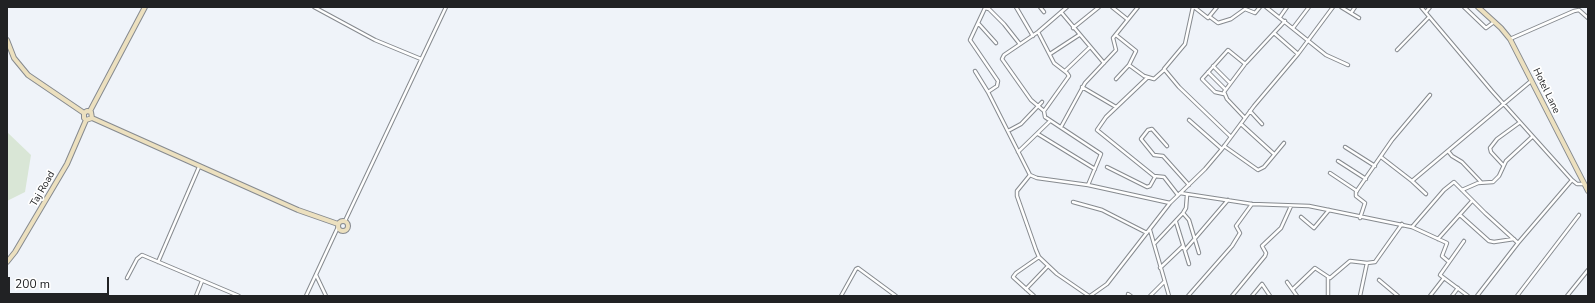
<!DOCTYPE html>
<style>
body{margin:0}
#map{position:relative;width:1595px;height:303px;overflow:hidden;background:#eff3f9;font-family:"Nunito Sans",sans-serif}
canvas{display:block}
.frame{position:absolute;inset:0;border:8px solid #212224;pointer-events:none}
.scale{position:absolute;left:8px;top:277px;width:101px;height:18px;box-sizing:border-box;border:2px solid #212224;border-top:0;padding-left:5px;font-size:12px;line-height:14px;white-space:nowrap;color:#212224;-webkit-text-stroke:3px #fff;paint-order:stroke}
</style>
<div id="map">
<canvas width="1595" height="303"></canvas>
<div class="frame"></div>
<div class="scale">200 m</div>
</div>
<script>
const ctx = document.querySelector('canvas').getContext('2d');
ctx.lineJoin = 'round';
function fill(path, color) {
  ctx.fillStyle = color;
  ctx.fill(path, 'evenodd');
}
function toPath(rows) {
  const path = new Path2D();
  for (const r of rows) {
    if (r.length === 3) {
      path.moveTo(r[0] + r[2], r[1]);
      path.arc(r[0], r[1], r[2], 0, 2 * Math.PI);
      continue;
    }
    path.moveTo(r[0], r[1]);
    for (let i = 2; i < r.length; i += 2) path.lineTo(r[i], r[i + 1]);
  }
  return path;
}
function trace(path, color, width, dash) {
  ctx.strokeStyle = color;
  ctx.lineWidth = width;
  ctx.lineCap = dash ? 'butt' : 'round';
  ctx.setLineDash(dash || []);
  ctx.stroke(path);
}
function write(font, color, halo, rows, align = 'center') {
  ctx.font = font + ' "Nunito Sans",sans-serif';
  ctx.lineWidth = 3.5;
  ctx.setLineDash([]);
  ctx.textBaseline = 'middle';
  ctx.strokeStyle = halo;
  ctx.fillStyle = color;
  for (const [text, x, y, turn = 0] of rows) {
    ctx.save();
    ctx.translate(x, y);
    ctx.rotate((+turn || 0) * Math.PI / 180);
    ctx.textAlign = isNaN(turn) ? turn : align;
    if (halo) ctx.strokeText(text, 0, 0);
    ctx.fillText(text, 0, 0);
    ctx.restore();
  }
}
const green = toPath([
 [7,132,31,155,25,192,7,201]
]);
const street = toPath([
 [314,7,375,40,421,59],
 [1016,7,1033,36],
 [1040,7,1044,12],
 [1067,7,1038,32,1004,55,1002,59,1031,100,1044,111,1045,117,1101,154,1088,185],
 [1112,7,1127,19],
 [1193,7,1185,44,1164,69,1179,87,1231,137],
 [1194,7,1208,18,1217,7],
 [1266,7,1326,55,1348,65],
 [1341,7,1359,18],
 [1421,7,1492,91,1572,180,1577,184,1584,184],
 [1464,7,1486,28,1494,22],
 [1061,12,1104,63],
 [1426,12,1430,7],
 [1351,13,1355,7],
 [1210,17,1218,23,1231,19,1245,9,1255,13,1260,7],
 [1280,17,1287,7],
 [978,23,996,43],
 [1073,28,1099,7],
 [1293,28,1309,7],
 [1038,32,1054,63,1067,73,1069,76,1044,111],
 [1274,33,1298,54],
 [1116,35,1136,51,1129,65,1144,76,1154,79,1164,70],
 [1510,39,1574,11,1579,10,1588,18],
 [1397,50,1429,17],
 [1050,54,1079,35],
 [1213,66,1230,83],
 [975,71,988,92,1030,175,1037,178,1088,185,1170,203],
 [1065,71,1090,47],
 [1208,72,1225,89],
 [1147,78,1106,117,1097,130,1154,176,1164,177,1178,195],
 [1116,79,1129,65],
 [1082,87,1116,107],
 [988,92,997,86,998,81,970,40,985,8,989,9,1004,24,1019,43],
 [1224,94,1215,92,1202,79,1228,50,1244,63,1246,63,1285,21],
 [1250,111,1262,124],
 [1245,118,1227,99,1224,92,1245,64],
 [1189,120,1222,149],
 [1241,124,1274,154],
 [1061,127,1085,83,1116,50,1113,38,1138,7],
 [1008,131,1021,124,1042,102],
 [1038,134,1095,169],
 [1167,146,1152,129,1148,130,1141,139,1154,155,1163,156,1189,185],
 [1224,146,1258,170,1264,167,1284,143],
 [1345,147,1375,166],
 [1448,151,1452,156,1462,162,1481,182],
 [1018,152,1050,121],
 [1381,157,1412,181,1426,194],
 [1338,161,1366,179],
 [1503,165,1491,152,1490,148,1497,139,1519,123],
 [1107,167,1147,187,1150,186,1155,177],
 [1330,173,1357,191],
 [1030,175,1017,191,1017,196,1036,250,1039,257,1057,274,1089,296],
 [1412,181,1531,81],
 [1462,190,1478,183,1493,182,1499,176,1506,161,1532,137],
 [1180,193,1252,204,1309,206,1412,227,1447,243,1442,256,1449,262],
 [1073,202,1102,210,1147,233],
 [1183,213,1189,220,1199,253],
 [1460,215,1489,241,1494,242,1514,239],
 [1301,217,1314,228,1329,210],
 [1360,218,1365,203,1356,196,1356,192,1392,140,1430,95],
 [345,221,446,7],
 [1176,222,1189,264],
 [1412,227,1444,190,1454,182,1485,213,1518,243],
 [1150,230,1169,296],
 [1438,239,1472,201],
 [1464,241,1440,275,1468,296],
 [1154,244,1183,213,1186,208,1187,195],
 [1185,250,1228,200],
 [158,262,199,167],
 [1160,268,1183,246],
 [316,275,326,296],
 [127,278,137,259,142,255,239,296],
 [1379,280,1398,296],
 [1287,282,1297,296],
 [1026,289,1048,266],
 [1293,289,1315,268,1330,278,1350,261,1367,263,1375,262,1402,224],
 [1128,294,1131,296],
 [196,296,202,281],
 [306,296,338,227],
 [841,296,856,269,858,268,896,296],
 [1034,296,1013,277,1016,273,1039,257],
 [1090,296,1107,284,1170,203,1205,169,1222,149,1254,106,1298,54,1333,7],
 [1150,296,1164,282],
 [1188,296,1232,246,1240,233,1236,226,1252,204],
 [1232,296,1265,256,1266,253,1262,246,1281,228,1291,206],
 [1252,296,1262,284,1270,296],
 [1328,296,1328,278],
 [1360,296,1367,263],
 [1430,296,1444,278],
 [1452,296,1458,288],
 [1477,296,1518,243,1572,180],
 [1517,296,1579,215],
 [1567,296,1588,270]
]);
const secondary = toPath([
 [1478,7,1501,28,1510,39,1588,191],
 [7,40,14,58,28,75,84,113],
 [90,111,145,7],
 [92,118,91,112,87,111,84,113,84,118,86,120,92,118,298,210,338,224],
 [343,226,5],
 [7,262,15,252,67,164,86,120]
]);
const streetNames = [
 ["Hotel Lane",1546,91,64],
 ["Taj Road",43,189,-60]
];
fill(green, '#d9e6d6');
trace(street, '#868a8f', 4.5);
trace(secondary, '#868a8f', 6);
trace(street, '#fff', 2.5);
trace(secondary, '#ece0bf', 4);
write('10px', '#212224', '#fff', streetNames);
</script>
